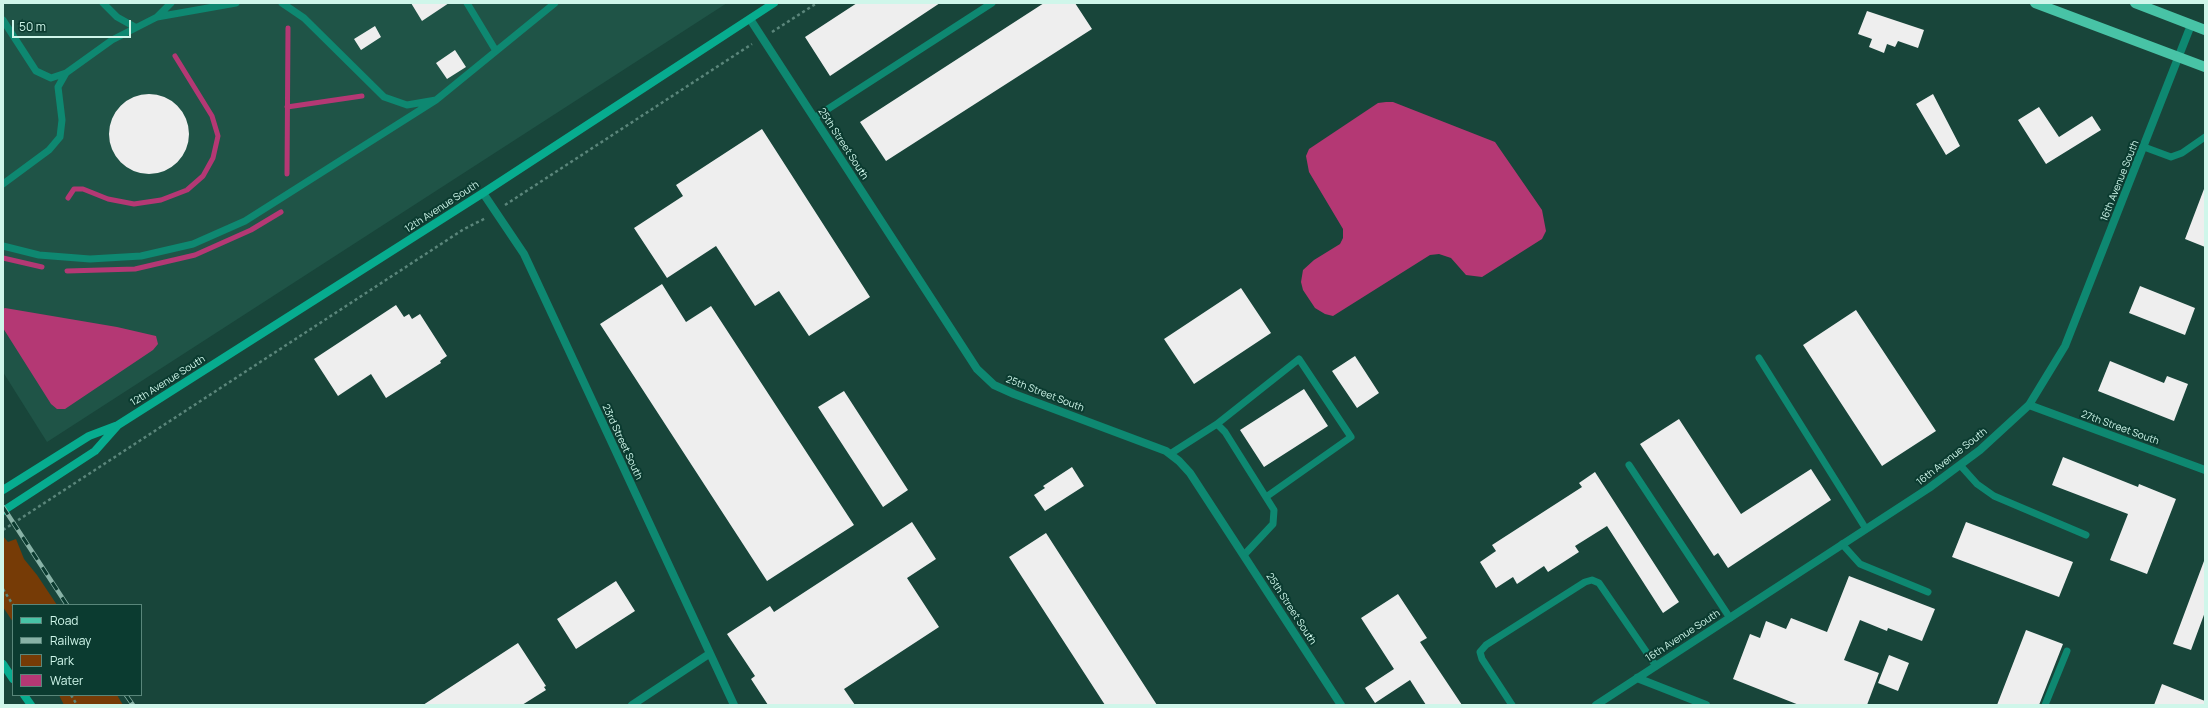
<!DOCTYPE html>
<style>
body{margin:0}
#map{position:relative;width:2208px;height:708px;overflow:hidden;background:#18453a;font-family:Manrope,sans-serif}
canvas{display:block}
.frame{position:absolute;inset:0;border:4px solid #cff6ea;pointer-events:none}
.legend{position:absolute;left:12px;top:604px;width:130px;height:92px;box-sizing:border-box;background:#0b3b30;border:1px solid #59867a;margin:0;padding:5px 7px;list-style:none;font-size:12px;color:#cff6ea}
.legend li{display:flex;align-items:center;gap:8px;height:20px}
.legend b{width:20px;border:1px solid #59867a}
.scale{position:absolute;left:12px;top:20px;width:119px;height:18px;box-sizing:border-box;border:2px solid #cff6ea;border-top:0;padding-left:5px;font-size:12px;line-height:14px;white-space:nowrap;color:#cff6ea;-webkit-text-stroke:3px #0b3b30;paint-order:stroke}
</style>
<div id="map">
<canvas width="2208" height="708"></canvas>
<div class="frame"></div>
<ul class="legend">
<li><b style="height:5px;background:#48c3a6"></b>Road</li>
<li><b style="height:5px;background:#88b2a6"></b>Railway</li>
<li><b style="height:11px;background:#763b06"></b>Park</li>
<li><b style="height:11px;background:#b43874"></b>Water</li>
</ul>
<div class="scale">50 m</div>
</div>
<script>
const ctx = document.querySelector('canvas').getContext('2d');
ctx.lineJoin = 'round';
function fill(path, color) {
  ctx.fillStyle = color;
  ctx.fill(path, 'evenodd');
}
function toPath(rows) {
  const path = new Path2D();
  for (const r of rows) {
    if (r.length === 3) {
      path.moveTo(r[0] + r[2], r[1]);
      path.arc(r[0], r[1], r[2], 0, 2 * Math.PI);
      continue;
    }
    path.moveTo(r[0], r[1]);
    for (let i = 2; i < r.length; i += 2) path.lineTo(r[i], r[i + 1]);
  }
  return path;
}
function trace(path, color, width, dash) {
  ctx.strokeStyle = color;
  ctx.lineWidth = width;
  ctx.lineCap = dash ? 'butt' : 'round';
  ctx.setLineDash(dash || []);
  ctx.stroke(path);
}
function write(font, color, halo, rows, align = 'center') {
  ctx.font = font + ' Manrope,sans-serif';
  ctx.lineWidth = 4;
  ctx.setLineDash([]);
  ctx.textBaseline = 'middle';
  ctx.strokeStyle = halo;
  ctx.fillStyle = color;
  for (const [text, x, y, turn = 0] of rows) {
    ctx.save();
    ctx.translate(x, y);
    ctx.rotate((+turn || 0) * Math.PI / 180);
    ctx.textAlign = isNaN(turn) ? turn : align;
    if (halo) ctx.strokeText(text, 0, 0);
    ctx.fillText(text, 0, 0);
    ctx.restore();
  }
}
const built = toPath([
 [3,3,727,3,47,442,3,372]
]);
const green = toPath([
 [3,536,8,542,16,539,24,559,37,575,57,605,13,605,13,622,3,607],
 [59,695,117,695,123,705,64,705]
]);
const water = toPath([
 [1386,102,1393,102,1495,142,1542,210,1546,231,1542,239,1482,277,1466,275,1451,258,1439,254,1430,255,1333,316,1325,314,1315,308,1303,290,1301,282,1303,270,1314,260,1340,244,1343,238,1343,229,1309,172,1306,156,1309,149,1378,103],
 [5,308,117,327,156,336,158,344,153,350,65,409,57,409,51,404,3,328,3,309]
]);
const stream = toPath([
 [287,107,362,96],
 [287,174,288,28],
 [68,198,74,189,83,189,108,199,134,204,161,200,187,190,203,176,213,158,218,136,212,116,175,56],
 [3,258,42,267],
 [67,271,135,269,195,255,251,230,281,212]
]);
const building = toPath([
 [411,3,449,3,422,21],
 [857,3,940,3,830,76,805,37],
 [1044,3,1075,3,1092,29,886,161,860,122],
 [1867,11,1924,30,1918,48,1898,41,1895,47,1887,44,1884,53,1869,47,1872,39,1858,34],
 [375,26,381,37,361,50,354,39],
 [455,50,466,67,447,79,436,63],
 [149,134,40],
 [1933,94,1960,146,1946,155,1916,104],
 [2039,107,2059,137,2092,116,2101,130,2046,164,2018,120],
 [762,129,870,297,809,336,779,291,755,306,716,246,667,278,634,228,683,196,676,185],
 [2204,189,2205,189,2205,247,2185,239],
 [662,284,686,322,711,306,854,525,767,581,600,324],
 [2140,286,2195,308,2185,335,2129,313],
 [1241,288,1271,333,1194,384,1164,339],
 [396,305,404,317,409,314,412,319,420,314,447,356,440,361,441,363,386,398,371,374,338,396,314,359],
 [1856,310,1936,431,1882,466,1803,345],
 [1355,356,1379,393,1357,408,1332,371],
 [2110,361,2164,383,2167,376,2188,384,2174,421,2098,391],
 [1304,389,1328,426,1264,467,1240,430],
 [844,391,908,490,883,507,818,407],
 [1679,419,1741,514,1811,469,1831,500,1728,568,1718,553,1714,556,1640,444],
 [2063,457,2138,487,2139,484,2176,499,2147,574,2110,560,2128,514,2052,485],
 [1072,467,1084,486,1045,511,1034,495,1045,488,1043,486],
 [1595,472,1679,602,1663,613,1607,526,1575,546,1579,552,1548,572,1544,566,1517,584,1513,577,1496,588,1480,562,1496,551,1492,545,1582,487,1579,483],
 [912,522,936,559,907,578,939,627,844,689,855,705,768,705,751,679,755,676,727,634,770,606,774,612],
 [1966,522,2073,562,2059,597,1952,557],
 [1046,533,1157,705,1105,705,1009,557],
 [2204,561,2205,612,2191,650,2173,644],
 [1849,576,1935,609,1922,641,1888,628,1887,631,1860,620,1844,660,1879,673,1867,705,1799,705,1733,679,1750,634,1760,638,1766,621,1786,629,1791,618,1827,632],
 [616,581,635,611,576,649,557,619],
 [1398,594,1427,638,1420,642,1462,705,1426,705,1410,680,1375,703,1365,688,1394,669,1361,618],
 [2026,630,2063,644,2039,705,1997,705],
 [518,643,546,686,544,687,546,690,522,705,423,705],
 [1889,655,1909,663,1898,691,1878,683],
 [2162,684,2205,701,2205,705,2154,705]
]);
const path = toPath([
 [772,32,817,3],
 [505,205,752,44],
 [3,530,464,229,486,218],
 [3,589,13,605],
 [71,695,77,705]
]);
const lane = toPath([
 [103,3,117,17,135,27],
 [282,3,304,18,384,97,407,105,436,100,555,3],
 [467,3,496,51],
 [157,17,171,3],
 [3,20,36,71,51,78,66,73],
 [814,118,992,3],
 [2144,147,2171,157,2182,153,2205,137],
 [3,184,49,150,60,137,62,120,58,87,66,73,112,40,157,17,236,3],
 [3,246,39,255,90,259,141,256,193,244,245,221,436,100],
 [1759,358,1866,529],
 [1217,424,1299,359,1351,437,1266,497],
 [1170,454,1217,424,1225,432,1274,510,1273,524,1244,555],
 [1629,465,1730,618],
 [1960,465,1977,484,1994,496,2086,535],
 [1842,544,1860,564,1928,592],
 [1512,705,1482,659,1480,652,1486,645,1585,582,1592,580,1599,583,1656,666],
 [2045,705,2067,651]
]);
const street = toPath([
 [750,19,977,369,994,385,1014,394,1166,451,1179,461,1190,473,1341,705],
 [483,193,524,254,734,705],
 [2029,405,2205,470],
 [1637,678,1706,705],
 [632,705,709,654],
 [1596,705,1929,488,1980,450,2029,405,2065,346,2191,25]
]);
const secondary = toPath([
 [3,490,89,436,118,425,483,193,774,3],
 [3,511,95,451,118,425],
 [3,664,13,679],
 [24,695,31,705]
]);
const primary = toPath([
 [2035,3,2205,67],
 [2135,3,2205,30]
]);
const rail = toPath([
 [3,507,67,605],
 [126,695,133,705]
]);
const streetNames = [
 ["25th Street South",843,144,57],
 ["16th Avenue South",2120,181,-68],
 ["12th Avenue South",442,207,-33],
 ["12th Avenue South",168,381,-32],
 ["25th Street South",1045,394,21],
 ["27th Street South",2120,428,20],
 ["23rd Street South",622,442,65],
 ["16th Avenue South",1952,457,-38],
 ["25th Street South",1291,609,57],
 ["16th Avenue South",1683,636,-33]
];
fill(built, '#1f5447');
fill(green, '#763b06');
fill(water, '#b43874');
trace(stream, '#b43874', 5);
fill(building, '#eee');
trace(path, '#5b867b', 2.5, [3, 3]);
trace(lane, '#0e8871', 7);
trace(street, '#0e8871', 8);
trace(secondary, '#07ac8f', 8);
trace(primary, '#48c3a6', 10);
trace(rail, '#88b2a6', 4.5);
trace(rail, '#0b3b30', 3, [9]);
write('10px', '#cff6ea', '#0b3b30', streetNames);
</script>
